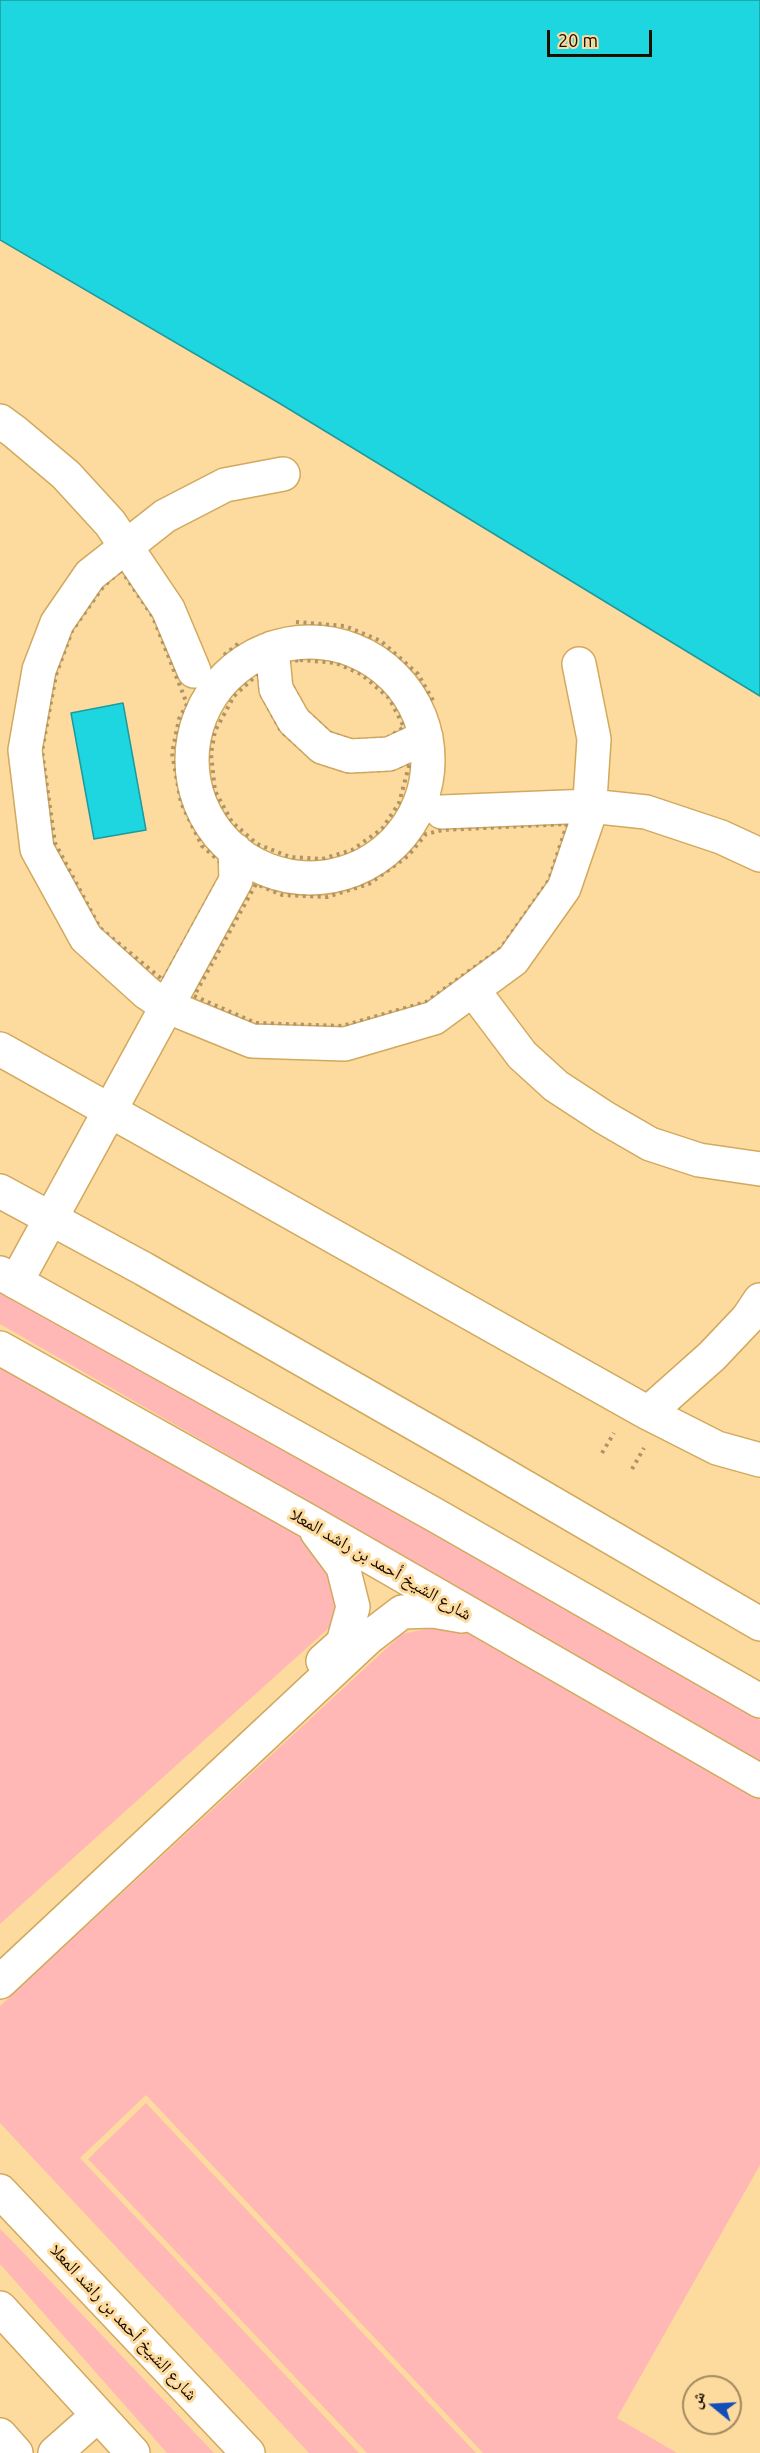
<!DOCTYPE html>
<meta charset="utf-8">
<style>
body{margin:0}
#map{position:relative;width:760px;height:2453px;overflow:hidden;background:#fddb9f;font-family:Ubuntu,"Noto Naskh Arabic",sans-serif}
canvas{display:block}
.north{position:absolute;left:682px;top:2375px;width:60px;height:60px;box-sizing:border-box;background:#fddb9f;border:2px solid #a2895f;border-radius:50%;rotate:288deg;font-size:16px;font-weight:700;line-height:24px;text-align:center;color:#1a0e00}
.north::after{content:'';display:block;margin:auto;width:21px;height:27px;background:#124eba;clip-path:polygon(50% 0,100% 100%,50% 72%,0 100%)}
.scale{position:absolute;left:547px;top:30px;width:105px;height:27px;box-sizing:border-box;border:3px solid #1a0e00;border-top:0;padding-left:8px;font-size:18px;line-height:21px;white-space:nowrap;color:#1a0e00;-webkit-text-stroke:4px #fddb9f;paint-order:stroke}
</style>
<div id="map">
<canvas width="760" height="2453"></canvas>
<div class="north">ش</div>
<div class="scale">20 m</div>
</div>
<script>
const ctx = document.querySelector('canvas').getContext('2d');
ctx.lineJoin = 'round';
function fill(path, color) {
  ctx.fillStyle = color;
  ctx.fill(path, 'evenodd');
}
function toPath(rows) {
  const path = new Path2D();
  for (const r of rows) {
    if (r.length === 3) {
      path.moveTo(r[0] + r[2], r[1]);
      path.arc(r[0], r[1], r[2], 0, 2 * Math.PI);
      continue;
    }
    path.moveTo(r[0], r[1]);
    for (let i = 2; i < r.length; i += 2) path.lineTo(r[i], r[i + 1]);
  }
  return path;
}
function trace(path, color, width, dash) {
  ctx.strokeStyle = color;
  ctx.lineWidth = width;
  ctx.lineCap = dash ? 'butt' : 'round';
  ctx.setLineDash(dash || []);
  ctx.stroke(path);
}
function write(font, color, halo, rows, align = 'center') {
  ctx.font = font + ' Ubuntu,"Noto Naskh Arabic",sans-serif';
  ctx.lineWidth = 6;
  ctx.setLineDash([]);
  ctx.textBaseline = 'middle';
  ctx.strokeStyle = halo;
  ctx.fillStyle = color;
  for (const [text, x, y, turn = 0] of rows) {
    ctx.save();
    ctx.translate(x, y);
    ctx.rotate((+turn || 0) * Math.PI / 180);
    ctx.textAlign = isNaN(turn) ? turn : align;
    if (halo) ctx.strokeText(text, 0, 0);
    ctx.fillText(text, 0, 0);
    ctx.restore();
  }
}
const green = toPath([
 [0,1288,760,1720,760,1761,0,1324],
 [0,1361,308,1532,344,1584,330,1627,0,1924],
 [435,1627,474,1629,760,1793,760,2165,617,2418,677,2453,483,2453,146,2095,80,2158,359,2453,309,2453,0,2123,0,2006,402,1634],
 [146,2103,476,2453,367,2453,88,2159],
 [0,2229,16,2245,214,2453,167,2453,0,2264]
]);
const water = toPath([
 [0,0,760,0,760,696,279,403,0,240,0,0],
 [123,703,146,830,94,839,71,713,123,703]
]);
const path = toPath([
 [121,570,153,617,187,704,179,719,172,753,181,803,202,846,226,867,163,980,100,928,55,843,42,751,56,675,72,631,103,587,121,570],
 [296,622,345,626,381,641,418,674,435,704],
 [224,655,239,643],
 [300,660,336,663,361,674,389,698,404,727,386,739,352,741,330,733,305,711,291,684,286,662,300,660],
 [260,672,261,693,281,731,315,760,348,771,393,769,410,762,399,803,382,829,352,850,322,859,290,857,257,844,232,822,215,791,211,754,215,731,234,696,260,672],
 [567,824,549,880,501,948,426,1002,342,1026,256,1023,194,996,256,884,282,895,327,897,369,884,408,856,426,834,443,830,567,824],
 [602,1453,614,1433],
 [632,1469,644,1448]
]);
const minor = toPath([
 [0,421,15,432,66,475,110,523,168,609,194,671],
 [283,474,225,485,165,516,90,575,57,623,39,670,25,750,37,849,86,938,147,993,166,1006,252,1041,345,1044,434,1018,513,960,564,888,589,815,594,739,579,664],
 [310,760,118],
 [272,648,276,689,294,721,322,747,350,756,389,754,426,737],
 [442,812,590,806,646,812,721,837,760,855],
 [473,990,522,1055,556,1086,605,1118,650,1144,699,1160,760,1169],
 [0,1049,648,1413,717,1448,760,1460],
 [0,1191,144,1269,468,1454,760,1624],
 [16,1282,236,880,235,850],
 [648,1413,712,1356,748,1318,760,1300],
 [0,2191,248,2453],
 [0,2308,133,2453],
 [0,2435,16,2453],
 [55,2453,98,2415]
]);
const major = toPath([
 [0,1273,435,1515,760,1701],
 [0,1348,308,1521,760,1781],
 [317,1532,343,1567,353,1607,343,1643,323,1661],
 [0,1982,368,1638,402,1612,433,1611,462,1616]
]);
const streetNames = [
 ["شارع الشيخ أحمد بن راشد المعلا",381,1564,30],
 ["شارع الشيخ أحمد بن راشد المعلا",124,2322,47]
];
fill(green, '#ffb8b5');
fill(water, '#1ed6e0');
trace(water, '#1d9a9d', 1.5);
trace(minor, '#d2a95d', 36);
trace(major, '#d2a95d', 36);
trace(path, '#ae9468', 4, [3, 4.5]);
trace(minor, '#fff', 33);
trace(major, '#fff', 33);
write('18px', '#1a0e00', '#fddb9f', streetNames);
</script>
